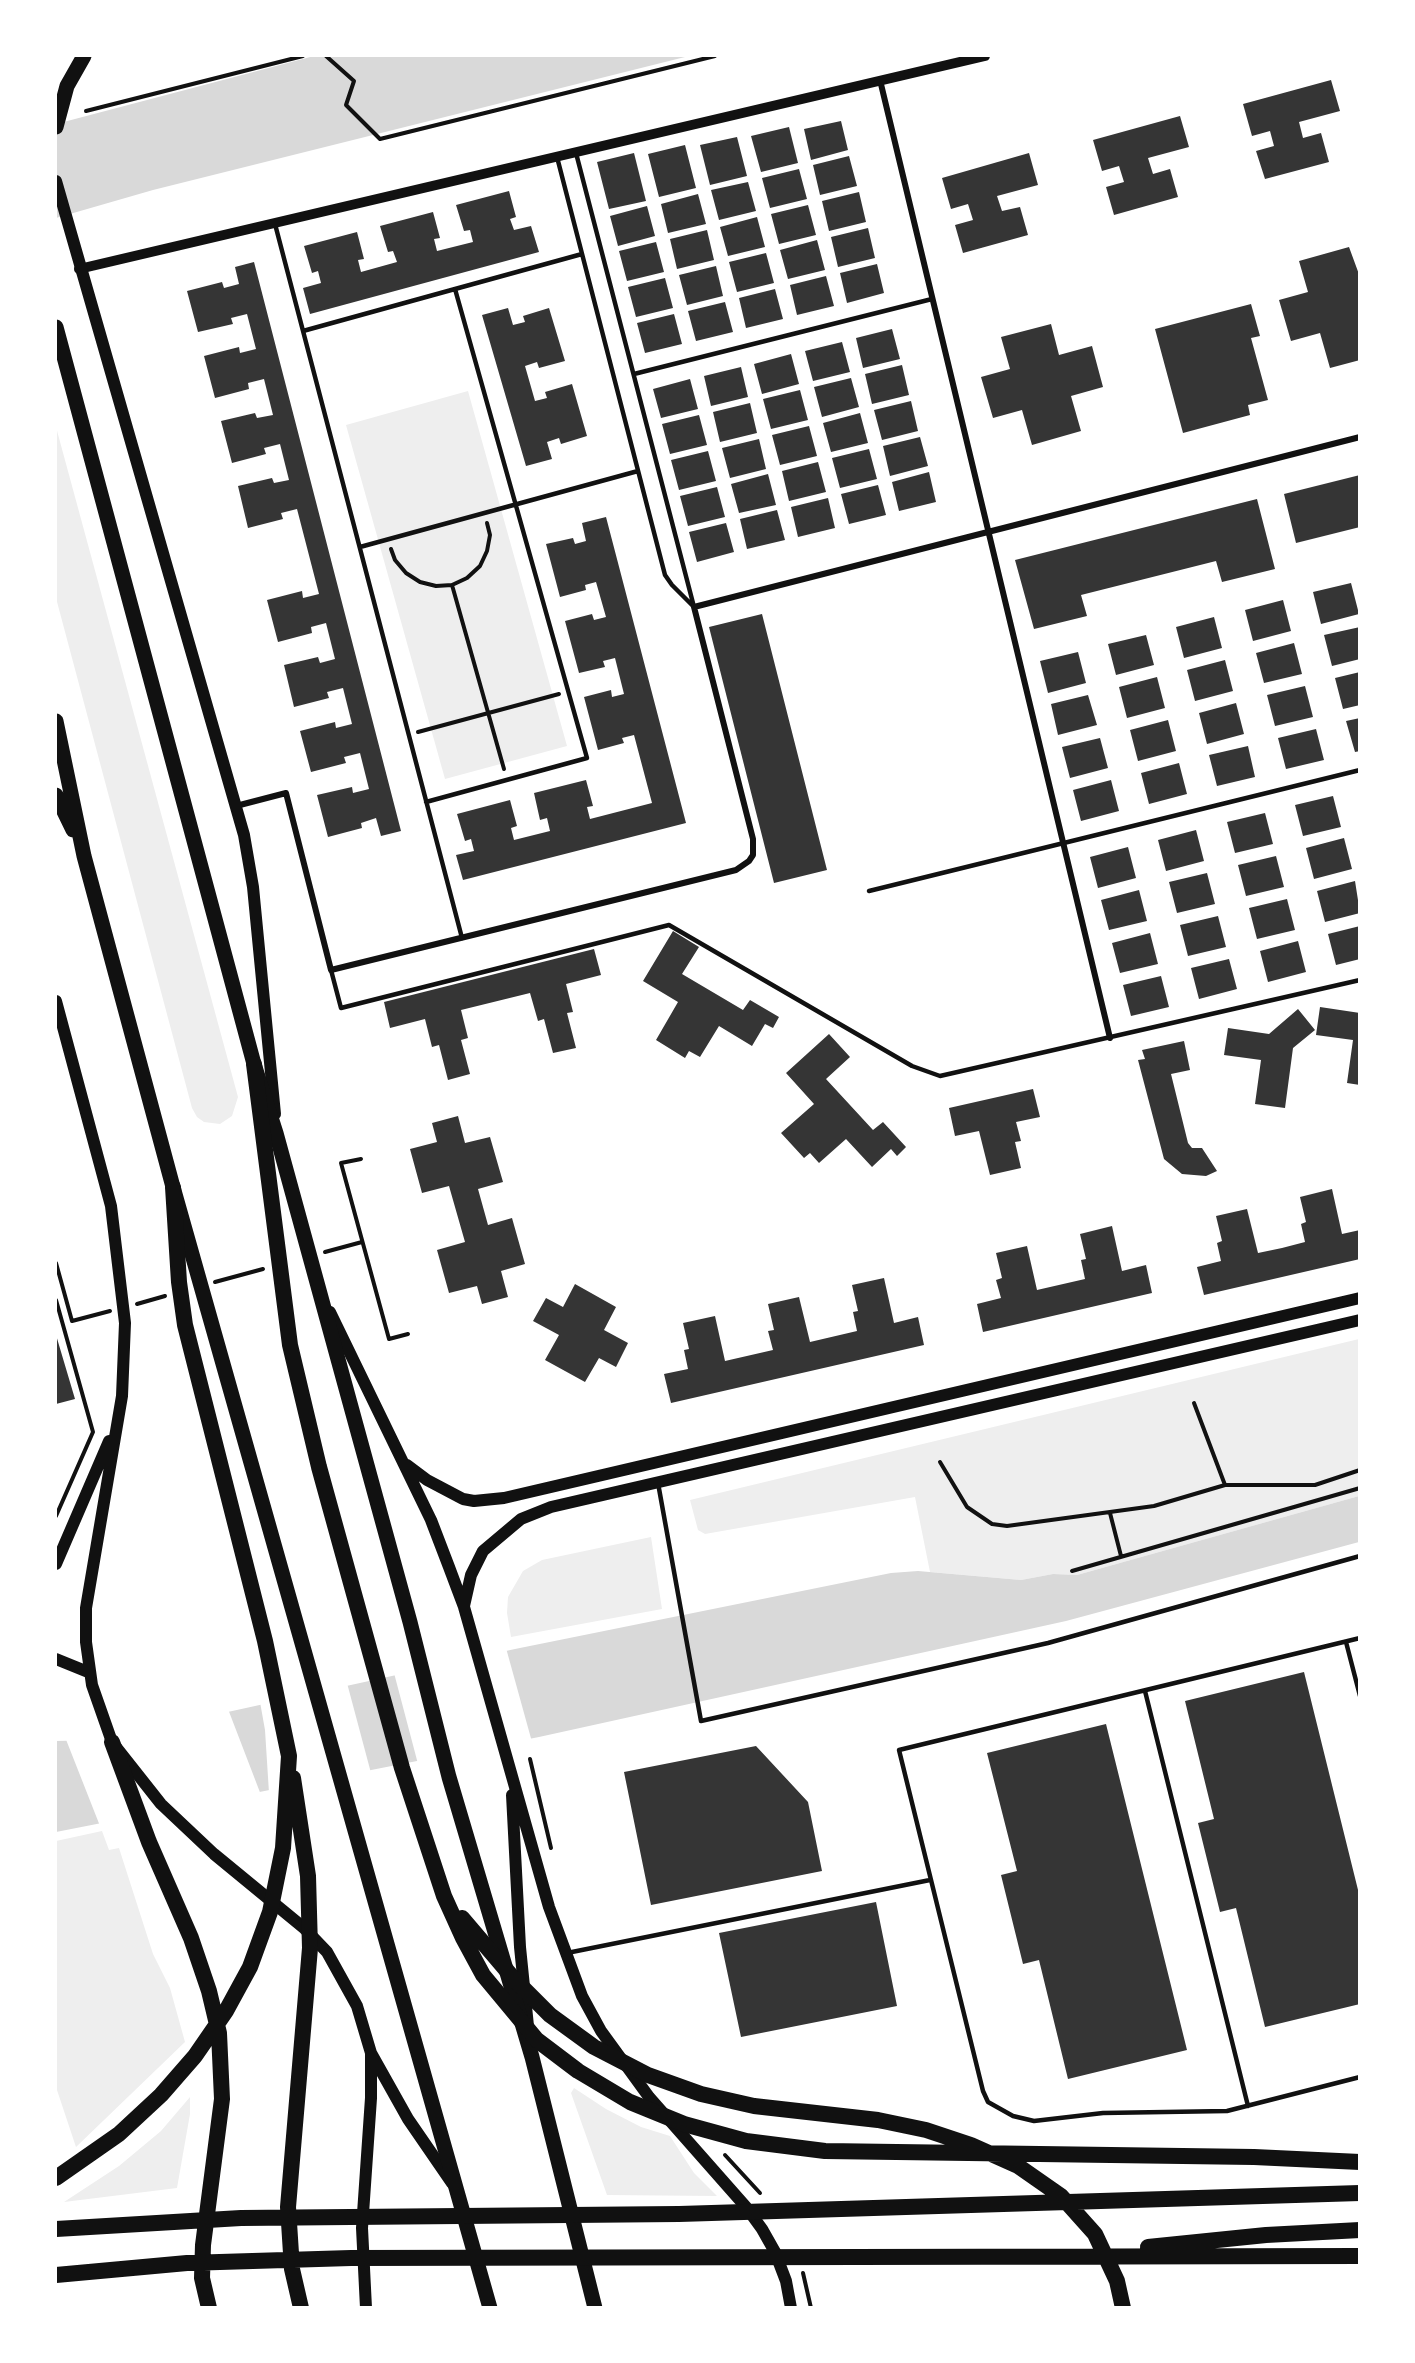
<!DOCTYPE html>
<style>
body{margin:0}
#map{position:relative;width:1415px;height:2363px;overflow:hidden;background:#fff;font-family:Cabin,sans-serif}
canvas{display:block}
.frame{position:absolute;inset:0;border:57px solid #fff;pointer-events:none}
</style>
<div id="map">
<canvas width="1415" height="2363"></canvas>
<div class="frame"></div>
</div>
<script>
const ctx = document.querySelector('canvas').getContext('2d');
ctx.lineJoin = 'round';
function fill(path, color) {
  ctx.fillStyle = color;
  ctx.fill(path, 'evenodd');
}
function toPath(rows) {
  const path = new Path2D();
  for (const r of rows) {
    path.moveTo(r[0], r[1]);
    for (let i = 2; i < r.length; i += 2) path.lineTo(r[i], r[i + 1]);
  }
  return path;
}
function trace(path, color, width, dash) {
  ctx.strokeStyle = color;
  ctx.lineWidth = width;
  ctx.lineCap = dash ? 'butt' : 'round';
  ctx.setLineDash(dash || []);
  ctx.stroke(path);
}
const green = toPath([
 [468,391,567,746,445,779,346,425],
 [56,427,238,1097,232,1116,220,1124,204,1122,197,1117,192,1108,56,598],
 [1359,1339,1359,1496,1077,1575,1053,1574,1021,1580,930,1572,915,1497,705,1534,698,1530,690,1500],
 [651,1537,662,1609,511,1637,507,1613,508,1597,523,1571,542,1560],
 [102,1831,109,1850,119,1848,153,1954,170,1988,185,2042,76,2147,56,2087,56,1841],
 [574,2088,606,2109,641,2127,670,2136,694,2173,717,2196,607,2195,571,2093],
 [190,2097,190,2114,177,2188,64,2202,119,2166,161,2131]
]);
const water = toPath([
 [314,56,689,56,153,190,56,218,56,124],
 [1359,1496,1359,1542,1066,1621,539,1737,56,1832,56,1741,100,1740,515,1649,891,1573,918,1571,1021,1580,1053,1574,1077,1575]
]);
const pier = toPath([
 [506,1648,532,1742,418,1764,394,1673],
 [347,1683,371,1773,269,1793,265,1730,260,1702],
 [228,1709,261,1795,100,1826,65,1737,100,1737]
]);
const building = toPath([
 [1331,80,1340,111,1299,122,1303,138,1321,133,1329,162,1265,179,1256,151,1274,146,1270,131,1252,136,1243,104],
 [1180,116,1189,147,1148,158,1153,174,1170,169,1178,197,1114,215,1106,187,1124,182,1119,166,1102,171,1093,140],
 [841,121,848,150,811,160,804,129],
 [789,127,798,163,761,172,751,136],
 [737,137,747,176,710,185,700,145],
 [685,145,696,188,659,197,648,154],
 [634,153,646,201,609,209,597,162],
 [1029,153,1038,185,997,196,1002,211,1020,207,1028,235,963,253,955,225,973,220,968,204,951,209,942,178],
 [849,156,857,186,820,195,813,165],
 [799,169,807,199,770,208,762,178],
 [748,182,756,211,719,220,711,190],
 [509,191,516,217,510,219,514,230,531,226,539,252,310,314,303,288,321,283,318,271,312,273,304,246,357,232,364,259,358,260,361,272,397,262,393,251,388,252,380,226,433,212,440,238,434,239,437,251,473,242,470,230,464,231,456,205],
 [859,192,866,222,829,231,822,201],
 [698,194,706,224,668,233,661,204],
 [808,205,816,235,779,244,771,214],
 [647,206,655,236,618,246,610,216],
 [757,217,765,247,728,256,720,227],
 [868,228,875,258,838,267,831,237],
 [707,230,714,260,677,269,670,239],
 [817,240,825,270,788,279,780,250],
 [656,242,664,272,627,281,619,251],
 [1349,247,1360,277,1360,360,1330,368,1320,333,1291,341,1279,300,1308,292,1299,261],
 [766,253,774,283,737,292,729,262],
 [254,262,401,831,381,836,376,818,361,823,362,828,328,837,317,795,352,787,353,793,369,789,360,753,344,757,346,763,311,772,300,731,335,722,336,728,352,724,343,688,327,692,329,698,294,707,284,665,318,657,320,663,335,659,326,623,311,627,312,633,278,642,267,600,302,591,303,598,319,594,297,509,281,513,283,519,248,528,238,486,272,478,274,483,289,480,280,444,264,448,266,454,232,463,221,421,255,413,257,418,273,415,264,379,248,383,249,389,215,398,204,356,239,347,240,353,256,349,247,314,231,318,233,324,198,332,187,291,222,282,224,288,239,284,235,267],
 [877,264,884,293,847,303,840,273],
 [716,266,723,296,687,305,679,275],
 [826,276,834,306,797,315,790,285],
 [665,278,673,308,636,317,628,287],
 [775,289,783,319,746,328,739,298],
 [725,302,733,332,696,341,688,311],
 [1251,304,1260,336,1251,338,1268,400,1248,405,1250,415,1183,433,1155,329],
 [508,308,513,325,525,322,523,316,549,308,565,361,539,368,537,362,525,366,535,401,547,398,545,392,572,384,587,436,561,444,559,438,547,442,552,459,526,466,482,315],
 [674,314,682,344,645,353,637,323],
 [1051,324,1059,355,1092,346,1103,387,1071,396,1081,431,1032,445,1022,410,993,418,981,377,1010,369,1001,337],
 [892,329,900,359,863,368,856,338],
 [842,342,850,372,813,381,805,351],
 [791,354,799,384,762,394,754,364],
 [902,365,909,395,872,404,865,374],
 [741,367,748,397,711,406,704,376],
 [851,378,859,407,822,417,814,387],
 [690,379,698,409,661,418,653,389],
 [800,390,808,420,771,429,763,399],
 [911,401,918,431,882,440,874,410],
 [750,403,757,433,720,442,713,412],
 [860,413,868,443,831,452,823,423],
 [699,415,707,445,670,454,662,424],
 [809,426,817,456,780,465,772,435],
 [920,437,928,466,890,476,883,446],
 [759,439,766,469,730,478,722,448],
 [869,449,877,479,840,488,832,458],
 [708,451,716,481,679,490,671,460],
 [818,462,826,492,789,501,782,471],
 [929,472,936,502,899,511,892,482],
 [768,474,776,505,739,513,731,484],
 [1360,475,1360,527,1296,543,1284,494],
 [878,485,886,515,849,524,841,494],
 [717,487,725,517,688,526,680,496],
 [828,498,835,528,798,537,791,507],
 [1257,499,1275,569,1222,582,1216,561,1081,595,1087,616,1034,629,1015,560],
 [777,510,785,540,747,549,740,519],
 [606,517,686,823,463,880,456,855,474,851,471,839,465,841,457,814,510,800,517,826,511,828,514,840,550,831,547,818,540,820,534,793,586,780,593,806,587,807,590,819,652,803,634,735,622,738,624,743,598,750,584,697,611,690,612,697,624,694,615,658,603,661,605,667,579,673,565,621,592,614,594,620,606,617,596,582,585,585,586,590,560,597,546,544,573,538,575,544,586,541,582,523],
 [726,523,734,552,697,562,689,532],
 [1351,583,1359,614,1321,624,1313,592],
 [1283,600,1291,631,1253,641,1245,610],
 [762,614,827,870,774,883,709,627],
 [1214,617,1222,648,1184,658,1176,627],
 [1360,627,1360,659,1332,666,1324,635],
 [1146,635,1154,665,1116,675,1108,644],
 [1294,643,1302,674,1264,683,1256,653],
 [1078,652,1086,683,1048,693,1040,661],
 [1225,660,1233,691,1195,701,1187,670],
 [1360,672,1360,705,1343,709,1335,678],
 [1157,677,1165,708,1127,718,1119,687],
 [1305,686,1313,717,1275,726,1267,695],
 [1088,695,1097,725,1058,735,1051,704],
 [1236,703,1244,734,1207,744,1199,713],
 [1360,718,1360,751,1355,752,1346,721],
 [1168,720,1176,751,1138,761,1130,730],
 [1316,729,1324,760,1286,769,1278,738],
 [1100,738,1108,768,1070,778,1062,747],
 [1248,746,1255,777,1217,786,1209,755],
 [1179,763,1187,794,1149,804,1141,773],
 [1111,780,1119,811,1081,821,1073,790],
 [1333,796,1341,827,1303,836,1295,805],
 [1265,813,1273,844,1235,853,1227,822],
 [1196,830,1204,861,1166,871,1158,840],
 [1344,838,1352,869,1314,879,1306,848],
 [1128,847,1136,878,1098,888,1090,857],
 [1276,856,1284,887,1246,896,1238,865],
 [1207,873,1215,904,1177,913,1169,882],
 [1355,881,1360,913,1325,922,1317,891],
 [1139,890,1147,921,1109,930,1101,900],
 [1287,899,1295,930,1257,939,1249,908],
 [1218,916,1226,947,1188,956,1180,925],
 [1360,926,1360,959,1336,965,1328,934],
 [673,931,699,947,682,974,743,1010,750,1000,779,1017,773,1028,765,1024,752,1046,719,1026,700,1057,689,1051,685,1058,656,1040,678,1002,643,981],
 [1150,933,1158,964,1120,973,1112,943],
 [1298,941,1306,972,1268,982,1260,951],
 [594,949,601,975,566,984,573,1012,567,1013,576,1048,553,1053,544,1019,538,1021,530,993,461,1010,468,1038,461,1040,470,1074,448,1080,439,1045,432,1047,425,1019,390,1028,384,1002],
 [1229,959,1237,989,1199,999,1191,968],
 [1161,976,1169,1007,1131,1016,1123,985],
 [1320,1007,1360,1013,1360,1085,1347,1083,1353,1040,1316,1035],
 [1298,1009,1315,1030,1293,1048,1285,1108,1255,1104,1261,1060,1224,1055,1228,1028,1269,1034],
 [829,1034,850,1057,826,1079,873,1130,883,1122,906,1147,897,1156,891,1149,872,1167,846,1139,819,1163,810,1153,804,1158,781,1133,814,1104,786,1073],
 [1184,1041,1190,1070,1171,1074,1188,1143,1192,1148,1202,1148,1217,1171,1206,1176,1182,1174,1164,1159,1138,1060,1145,1059,1142,1050],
 [1033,1089,1040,1117,1016,1122,1021,1141,1015,1142,1021,1168,990,1175,979,1131,955,1136,949,1108],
 [458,1116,465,1143,490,1137,503,1182,478,1189,488,1225,512,1218,525,1264,501,1271,508,1297,482,1304,477,1286,449,1293,437,1250,465,1242,449,1186,422,1193,410,1149,437,1142,432,1123],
 [1332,1189,1342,1234,1360,1230,1360,1259,1204,1295,1197,1267,1221,1261,1217,1243,1222,1241,1216,1216,1247,1209,1258,1253,1282,1248,1305,1242,1301,1224,1306,1222,1300,1197],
 [1112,1226,1122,1271,1146,1265,1152,1293,983,1332,977,1304,1001,1298,996,1280,1002,1278,996,1253,1027,1246,1037,1290,1085,1279,1081,1260,1086,1259,1080,1234],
 [884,1278,894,1323,918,1317,924,1345,671,1403,664,1374,688,1369,684,1350,689,1349,683,1323,715,1316,725,1361,773,1350,768,1331,774,1330,768,1304,799,1297,810,1342,857,1331,853,1312,858,1311,852,1285],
 [575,1284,616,1307,604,1330,628,1343,616,1367,599,1358,585,1382,545,1360,559,1335,533,1321,546,1298,563,1307],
 [56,1335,75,1399,56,1404],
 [1304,1672,1360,1898,1360,2004,1265,2027,1236,1908,1220,1912,1198,1823,1214,1819,1185,1701],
 [1106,1724,1187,2050,1068,2079,1039,1960,1023,1964,1001,1875,1017,1871,987,1753],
 [756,1746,808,1802,822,1871,651,1905,624,1772],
 [876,1902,897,2006,741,2037,719,1933]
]);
const path = toPath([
 [326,56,354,81,346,105,380,139,715,56],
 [86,111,303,56],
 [391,549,395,560,406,573,420,582,436,586,452,585,467,578,480,566,487,551,490,535,487,523],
 [452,585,504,769],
 [418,732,559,694],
 [361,1159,341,1163,389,1339,408,1334],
 [325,1252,362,1242],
 [56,1263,72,1321,110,1311],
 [215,1282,263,1269],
 [56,1300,93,1432,56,1516],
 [137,1304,165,1296],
 [1194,1403,1225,1485],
 [940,1462,967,1507,992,1524,1007,1526,1154,1506,1225,1485,1315,1485,1360,1470],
 [1110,1513,1121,1556],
 [1072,1571,1360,1488],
 [530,1759,551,1848],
 [725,2155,760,2193],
 [803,2273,811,2308]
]);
const service = toPath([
 [576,153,694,607],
 [557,157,665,575,672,585,694,607],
 [275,224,462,938],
 [455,289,582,254],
 [303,331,455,289,587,758,426,802],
 [634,374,932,299],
 [360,547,638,471],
 [869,891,1360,770],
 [331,970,341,1008,669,925,912,1066,940,1076,1360,980],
 [658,1483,701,1721,1048,1643,1360,1556],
 [1360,1638,899,1750,983,2091,988,2102,1013,2116,1034,2121,1103,2113,1227,2111,1360,2077],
 [1346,1642,1360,1696],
 [1145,1691,1248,2106],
 [567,1953,930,1880]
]);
const minor = toPath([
 [880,80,1110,1038],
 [236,806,286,793,331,970,736,870,749,861,753,855,753,839,694,607,1360,437]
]);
const tertiary = toPath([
 [79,269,985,56]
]);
const secondary = toPath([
 [56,181,244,835,253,887,275,1114],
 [56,1001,111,1206,125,1323,122,1396,86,1608,86,1642,92,1685,112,1742,161,1804,214,1854,304,1928,327,1952,357,2006,371,2053,408,2119,452,2183],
 [330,1312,431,1520,449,1567,464,1607,549,1907,582,1996,601,2031,649,2097,746,2207,762,2229,775,2252,786,2281,791,2308],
 [407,1465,427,1480,463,1499,474,1501,504,1498,1360,1298],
 [56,1564,109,1441],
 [464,1606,471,1575,483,1551,521,1519,551,1507,1360,1320],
 [56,1659,88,1672],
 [512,1795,520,1947,528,2026],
 [366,2308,362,2228,371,2098,371,2054]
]);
const primary = toPath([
 [56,127,67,86,84,56],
 [56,327,254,1064,276,1133,410,1622,449,1777,532,2057,595,2308],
 [56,721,84,856,173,1187,490,2308],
 [56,795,73,830]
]);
const trunk = toPath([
 [254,1064,290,1345,319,1467,402,1768,444,1896,463,1938,483,1975,537,2040,578,2071,630,2102,684,2124,746,2141,825,2151,1254,2157,1360,2162],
 [112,1742,149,1842,191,1938,209,1991,219,2033,222,2099,203,2245,202,2278,209,2308],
 [293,1778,308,1876,310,1948,288,2207,292,2269,301,2308],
 [462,1918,514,1979,550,2015,594,2047,648,2075,701,2094,754,2106,878,2120,926,2130,971,2145,1018,2166,1061,2196,1095,2234,1117,2281,1123,2308],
 [56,2178,119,2134,161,2095,195,2056,226,2011,250,1967,270,1912,283,1848,289,1756,265,1641,185,1325,179,1282,173,1187],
 [56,2229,241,2218,679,2214,1360,2193],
 [1148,2247,1266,2235,1360,2230],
 [56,2275,187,2263,351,2258,1360,2256]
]);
fill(green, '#eee');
fill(water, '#d9d9d9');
fill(pier, '#fff');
fill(building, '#353535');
trace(path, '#111', 4);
trace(service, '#111', 4.5);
trace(minor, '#111', 6);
trace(tertiary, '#111', 10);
trace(secondary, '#111', 12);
trace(primary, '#111', 15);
trace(trunk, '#111', 16);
</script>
